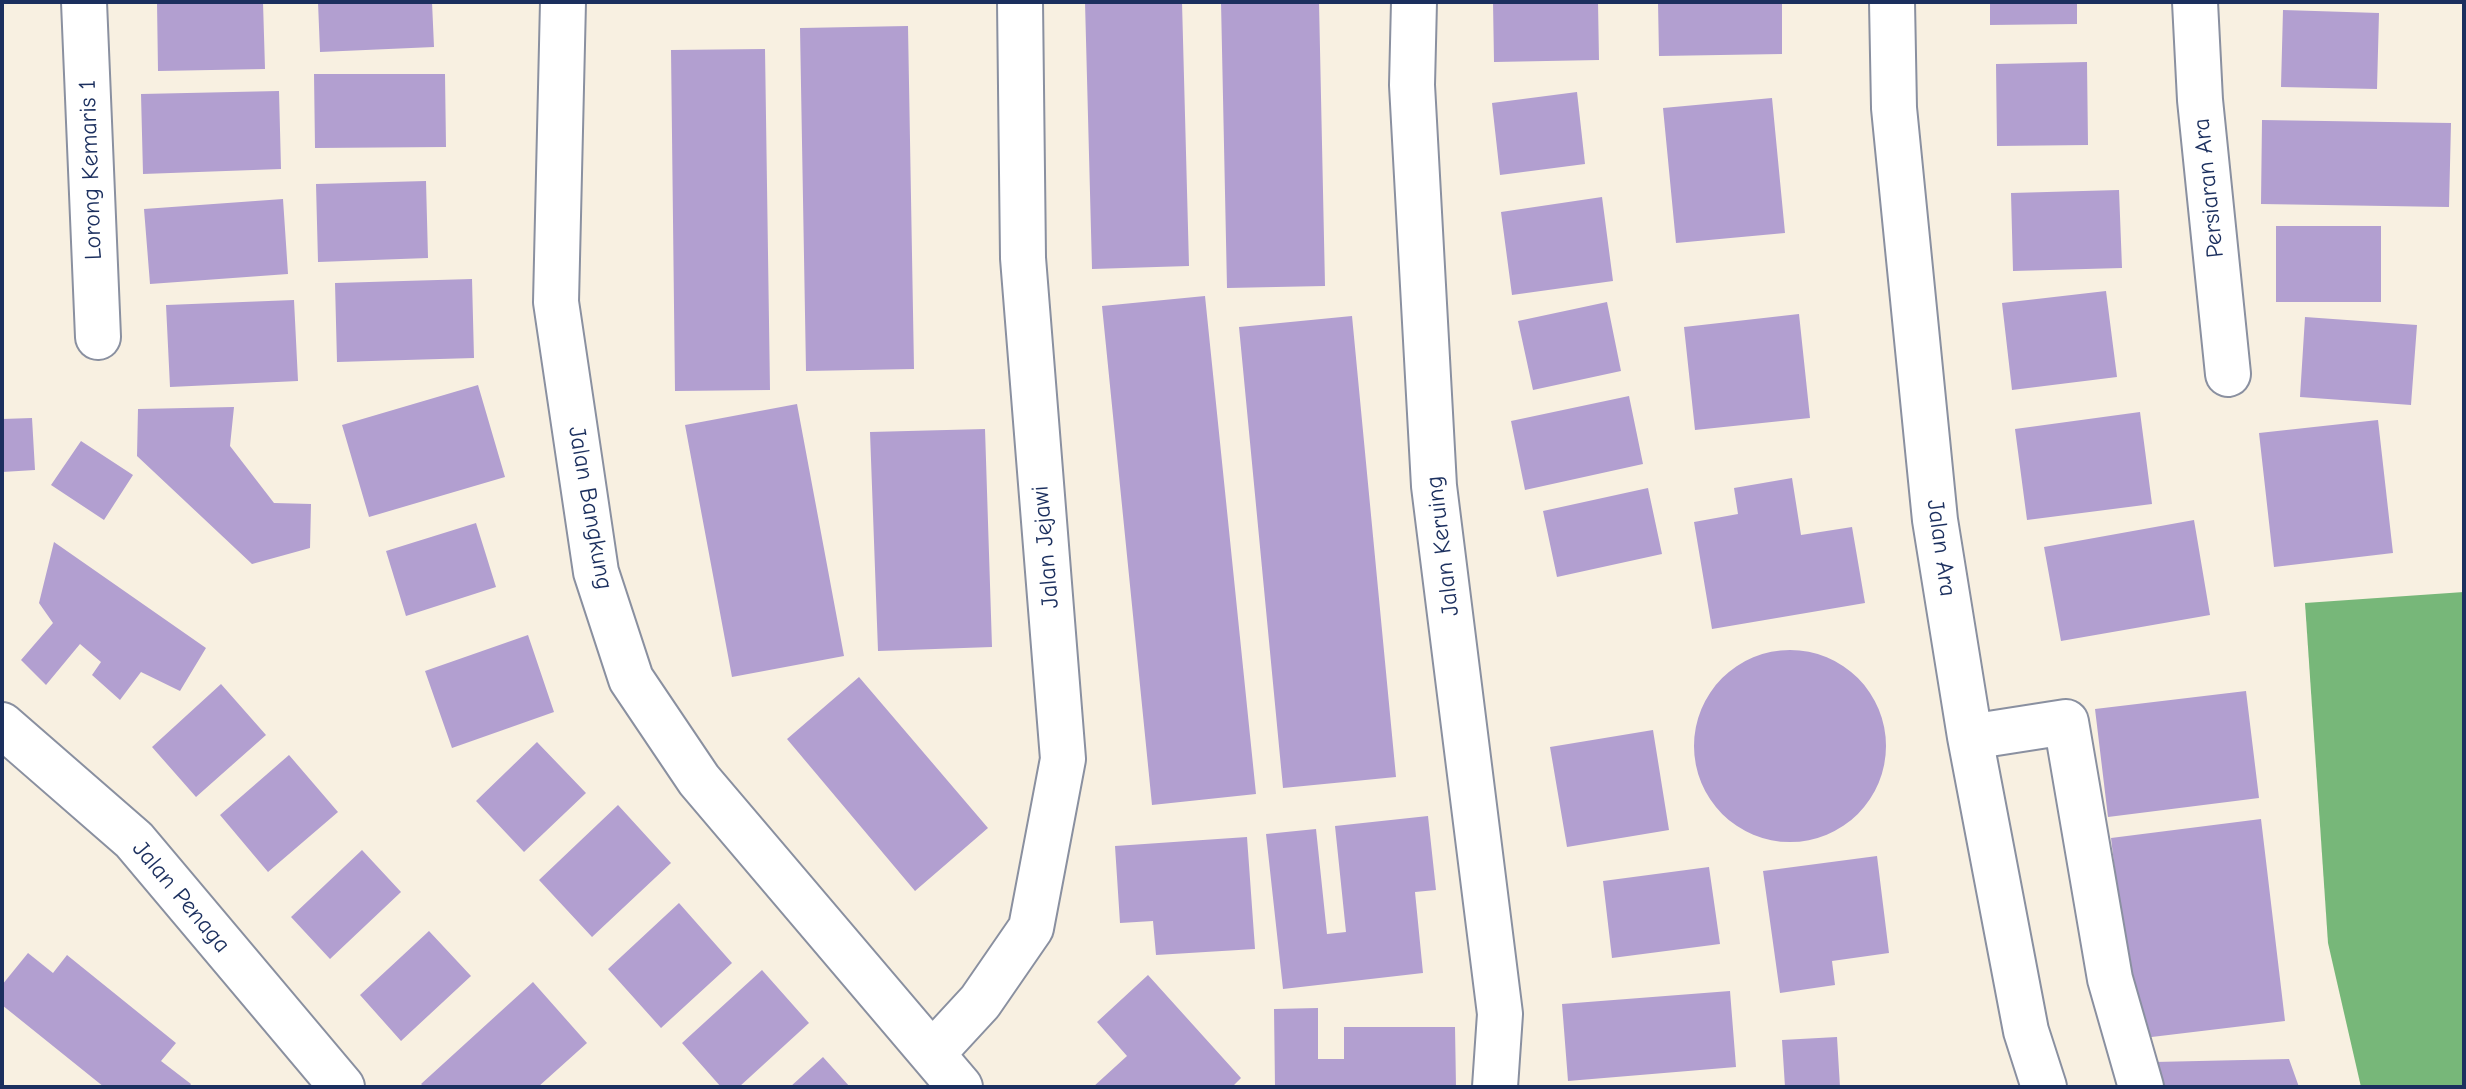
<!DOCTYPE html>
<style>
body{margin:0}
#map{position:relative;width:2466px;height:1089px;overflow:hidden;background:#f8f0e1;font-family:"Comic Neue",sans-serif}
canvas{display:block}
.frame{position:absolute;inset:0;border:4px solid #1b2f5e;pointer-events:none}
</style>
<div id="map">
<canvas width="2466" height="1089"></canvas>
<div class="frame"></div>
</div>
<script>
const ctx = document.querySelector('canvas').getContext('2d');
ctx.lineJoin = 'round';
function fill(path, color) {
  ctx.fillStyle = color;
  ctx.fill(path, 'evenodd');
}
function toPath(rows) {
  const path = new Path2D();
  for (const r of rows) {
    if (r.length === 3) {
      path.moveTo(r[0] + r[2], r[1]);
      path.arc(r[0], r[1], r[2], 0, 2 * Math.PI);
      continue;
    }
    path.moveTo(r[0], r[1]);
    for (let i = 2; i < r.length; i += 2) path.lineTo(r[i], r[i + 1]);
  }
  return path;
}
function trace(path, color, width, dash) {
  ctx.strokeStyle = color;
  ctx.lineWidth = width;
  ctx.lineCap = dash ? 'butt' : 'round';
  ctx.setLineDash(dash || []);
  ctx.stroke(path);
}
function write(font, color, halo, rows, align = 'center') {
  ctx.font = font + ' "Comic Neue",sans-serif';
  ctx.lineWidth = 6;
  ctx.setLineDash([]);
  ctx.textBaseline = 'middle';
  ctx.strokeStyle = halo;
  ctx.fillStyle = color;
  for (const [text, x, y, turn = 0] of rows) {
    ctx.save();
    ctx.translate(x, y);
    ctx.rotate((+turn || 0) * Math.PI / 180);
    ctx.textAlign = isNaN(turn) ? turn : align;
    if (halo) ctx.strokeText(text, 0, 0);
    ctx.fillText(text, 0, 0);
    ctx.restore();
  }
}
const forest = toPath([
 [2464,592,2464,1087,2361,1087,2328,943,2305,603]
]);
const building = toPath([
 [157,2,263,2,265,69,158,71],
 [318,2,432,2,434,47,320,52],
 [1085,2,1182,2,1189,266,1092,269],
 [1221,2,1319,2,1325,286,1227,288],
 [1493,2,1598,2,1599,60,1494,62],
 [1658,2,1782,2,1782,54,1659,56],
 [1990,2,2077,2,2077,24,1990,25],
 [2283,10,2379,13,2377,89,2281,87],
 [908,26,914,369,806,371,800,28],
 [765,49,770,390,675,391,671,50],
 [2087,62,2088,145,1997,146,1996,64],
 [314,74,445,74,446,147,315,148],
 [279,91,281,169,143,174,141,94],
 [1577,92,1585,164,1500,175,1492,103],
 [1772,98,1785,233,1676,243,1663,108],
 [2262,120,2451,123,2449,207,2261,204],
 [426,181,428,258,318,262,316,184],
 [2119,190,2122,268,2013,271,2011,193],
 [1602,197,1613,281,1512,295,1501,212],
 [283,199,288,274,150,284,144,209],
 [2276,226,2381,226,2381,302,2276,302],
 [472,279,474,358,337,362,335,283],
 [2106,291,2117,377,2012,390,2002,303],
 [1205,296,1256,794,1152,805,1102,306],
 [294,300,298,381,170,387,166,305],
 [1607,302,1621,371,1533,390,1518,321],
 [1799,314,1810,418,1695,430,1684,327],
 [1352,316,1396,777,1283,788,1239,327],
 [2305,317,2417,325,2411,405,2300,397],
 [478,385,505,477,369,517,342,425],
 [1629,396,1643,464,1525,490,1511,421],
 [797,404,844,656,732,677,685,425],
 [234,407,230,446,274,503,311,504,310,548,252,564,137,456,138,409],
 [2140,412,2152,504,2027,520,2015,429],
 [32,418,35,470,2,472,2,419],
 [2378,420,2393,553,2274,567,2259,433],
 [985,429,992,647,878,651,870,432],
 [81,441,133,475,104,520,51,485],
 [1792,478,1801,535,1852,527,1865,603,1712,629,1694,522,1738,514,1734,488],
 [1648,488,1662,554,1557,577,1543,511],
 [2194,520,2210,615,2061,641,2044,547],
 [476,523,496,587,406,616,386,551],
 [54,542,206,648,180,691,141,672,120,700,92,675,101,662,80,644,46,685,21,660,53,623,39,603],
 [528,635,554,712,452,748,425,671],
 [1790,746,96],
 [859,677,988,828,915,891,787,739],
 [221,684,266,735,196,797,152,747],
 [2246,691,2259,798,2108,817,2095,709],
 [1653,730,1669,830,1567,847,1550,747],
 [537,742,586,793,524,852,476,801],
 [289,755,338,812,268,872,220,815],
 [618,805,671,863,592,937,539,880],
 [1428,816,1436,890,1415,892,1423,973,1283,989,1266,834,1316,829,1327,934,1346,932,1335,826],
 [2261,819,2285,1021,2135,1039,2111,838],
 [1247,837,1255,949,1156,955,1153,921,1120,923,1115,846],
 [362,850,401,892,330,959,291,917],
 [1877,856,1889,953,1832,961,1835,985,1780,993,1763,871],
 [1709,867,1720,944,1612,958,1603,881],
 [679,903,732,963,661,1028,608,969],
 [429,931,471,976,401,1041,360,995],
 [28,953,53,973,67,955,176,1043,161,1061,191,1084,189,1087,104,1087,2,1005,2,985],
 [762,970,809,1023,739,1087,721,1087,682,1043],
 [1148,975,1241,1078,1232,1087,1093,1087,1127,1056,1097,1022],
 [533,982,587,1043,538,1087,424,1087,421,1084],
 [1730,991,1736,1067,1568,1081,1562,1004],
 [1318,1008,1318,1059,1344,1059,1344,1027,1455,1027,1456,1087,1275,1087,1274,1009],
 [1837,1037,1840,1087,1785,1087,1782,1040],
 [823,1057,850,1087,790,1087],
 [2289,1059,2299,1087,2163,1087,2154,1062]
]);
const minor = toPath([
 [84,2,98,337],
 [563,2,556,302,596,572,631,679,699,780,960,1087],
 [1414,2,1412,85,1434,486,1500,1014,1495,1087],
 [1892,2,1894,108,1935,520,1970,737,2026,1031,2044,1087],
 [2195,2,2200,100,2228,374],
 [2,725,134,840,342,1087],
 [1970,737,2066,722,2110,979,2141,1087],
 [932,1054,980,1002,1031,928,1063,759,1023,258,1020,2]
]);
const streetNames = [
 ["Lorong Kemaris 1",91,170,-92],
 ["Persiaran Ara",2209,188,-96],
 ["Jalan Bangkung",590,508,80],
 ["Jalan Keruing",1443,546,-97],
 ["Jalan Jejawi",1046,547,-95],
 ["Jalan Ara",1941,548,82],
 ["Jalan Penaga",181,897,50]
];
fill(forest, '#77b779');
fill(building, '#b29fd0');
trace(minor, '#8a90a0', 48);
trace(minor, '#fff', 44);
write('24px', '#1b2f5e', '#fff', streetNames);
</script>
